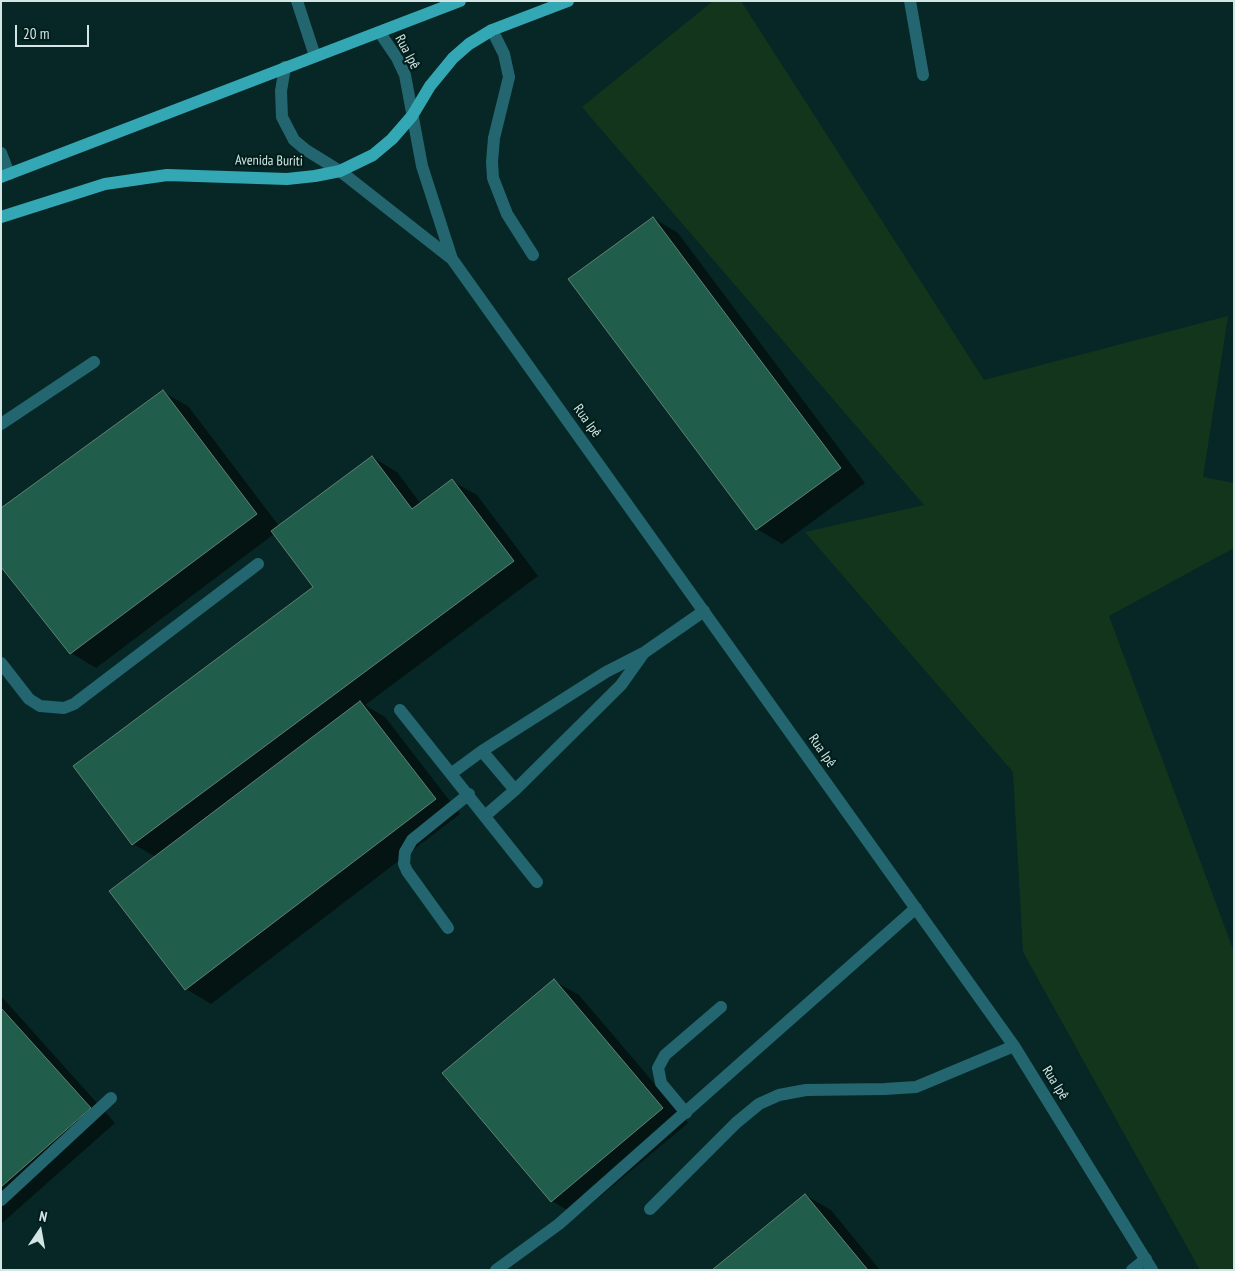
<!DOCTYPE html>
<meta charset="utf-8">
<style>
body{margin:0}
#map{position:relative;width:1235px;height:1271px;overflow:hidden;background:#062725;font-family:"PT Sans Narrow",sans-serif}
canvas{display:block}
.frame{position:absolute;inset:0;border:2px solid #d4e6e4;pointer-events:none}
.north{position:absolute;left:15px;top:1206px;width:50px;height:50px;-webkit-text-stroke:4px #001e1c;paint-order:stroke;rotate:12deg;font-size:14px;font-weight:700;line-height:20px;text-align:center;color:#d4e6e4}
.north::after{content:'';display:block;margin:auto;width:18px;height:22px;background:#d4e6e4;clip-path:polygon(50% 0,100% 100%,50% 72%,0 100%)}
.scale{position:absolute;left:15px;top:25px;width:74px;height:22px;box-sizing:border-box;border:2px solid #d4e6e4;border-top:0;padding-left:6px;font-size:15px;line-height:18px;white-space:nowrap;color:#d4e6e4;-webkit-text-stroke:4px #001e1c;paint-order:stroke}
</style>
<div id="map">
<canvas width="1235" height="1271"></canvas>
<div class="frame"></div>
<div class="north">N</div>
<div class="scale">20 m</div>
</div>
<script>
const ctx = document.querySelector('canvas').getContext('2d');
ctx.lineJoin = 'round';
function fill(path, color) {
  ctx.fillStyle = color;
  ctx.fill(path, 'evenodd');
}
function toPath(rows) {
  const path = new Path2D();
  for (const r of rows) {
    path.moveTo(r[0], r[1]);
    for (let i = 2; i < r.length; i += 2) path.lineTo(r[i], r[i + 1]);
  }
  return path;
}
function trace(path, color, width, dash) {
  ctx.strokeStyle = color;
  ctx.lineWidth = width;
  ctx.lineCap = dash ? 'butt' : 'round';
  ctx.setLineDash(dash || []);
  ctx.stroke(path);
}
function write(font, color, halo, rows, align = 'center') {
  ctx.font = font + ' "PT Sans Narrow",sans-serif';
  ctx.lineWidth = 4.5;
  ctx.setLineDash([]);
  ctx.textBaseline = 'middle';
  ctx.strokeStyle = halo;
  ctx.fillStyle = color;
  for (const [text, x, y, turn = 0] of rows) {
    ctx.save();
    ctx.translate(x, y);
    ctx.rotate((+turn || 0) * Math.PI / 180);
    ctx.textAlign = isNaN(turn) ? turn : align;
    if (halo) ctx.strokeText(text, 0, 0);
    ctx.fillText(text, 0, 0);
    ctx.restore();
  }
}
const green = toPath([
 [713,1,741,1,984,380,1228,316,1203,477,1234,483,1234,548,1109,616,1234,952,1234,1267,1229,1270,1200,1270,1023,952,1013,772,805,532,924,505,582,107]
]);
const shadow = toPath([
 [653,218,678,233,865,483,782,544,757,529,570,279],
 [163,392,188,406,279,526,372,457,397,472,421,504,452,481,477,495,538,576,365,705,385,717,460,814,211,1004,186,989,111,892,156,857,133,844,315,587,274,534,96,668,71,653],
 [554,981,579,995,688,1123,577,1216,552,1201],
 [1,996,115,1123,1,1224],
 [805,1195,831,1210,880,1270,714,1270]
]);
const building = toPath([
 [653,217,841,468,756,530,568,279,653,217],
 [163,390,257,514,70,654,1,567,1,508,163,390],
 [372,456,412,509,452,479,514,561,132,845,73,766,313,587,271,531,372,456],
 [360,701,436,799,185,990,109,891,360,701],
 [554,979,663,1108,551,1202,442,1073,554,979],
 [1,1008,91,1108,1,1187,1,1008],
 [805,1194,868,1270,712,1270,805,1194]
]);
const minor = toPath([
 [297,1,315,56],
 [910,1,923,75],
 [492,30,504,54,509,77,494,138,492,162,493,178,507,214,533,255],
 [380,33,397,58,405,75,422,166,452,259],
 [285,67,281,91,282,117,294,140,306,150,340,171,452,259,1014,1046,1152,1270],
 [1,153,9,174],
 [1,424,94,362],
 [1,663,29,699,40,706,64,708,74,704,258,564],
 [400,710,537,882],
 [482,751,515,790],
 [452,773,482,751,606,672,645,652,704,611],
 [486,815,515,790,621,685,643,654],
 [448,928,407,871,404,864,405,852,412,840,469,794],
 [686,1113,661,1083,658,1068,665,1055,721,1007],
 [1,1200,111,1098],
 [650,1209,736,1123,759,1104,779,1095,806,1090,885,1089,916,1087,1014,1046],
 [496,1270,559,1224,916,908],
 [1132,1270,1146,1259]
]);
const major = toPath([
 [1,177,460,1],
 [1,217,105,184,167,175,287,179,315,176,340,171,373,155,392,139,412,116,430,86,453,58,469,44,492,30,568,1]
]);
const streetNames = [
 ["Rua Ipê",407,52,62],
 ["Avenida Buriti",269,161,1],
 ["Rua Ipê",587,421,54],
 ["Rua Ipê",822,751,55],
 ["Rua Ipê",1055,1083,58]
];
fill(green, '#13351c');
fill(shadow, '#0007');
fill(building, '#205e4b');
trace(building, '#638075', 1);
trace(minor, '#23666f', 12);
trace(major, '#34a7b5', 12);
write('14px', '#d4e6e4', '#001e1c', streetNames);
</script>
